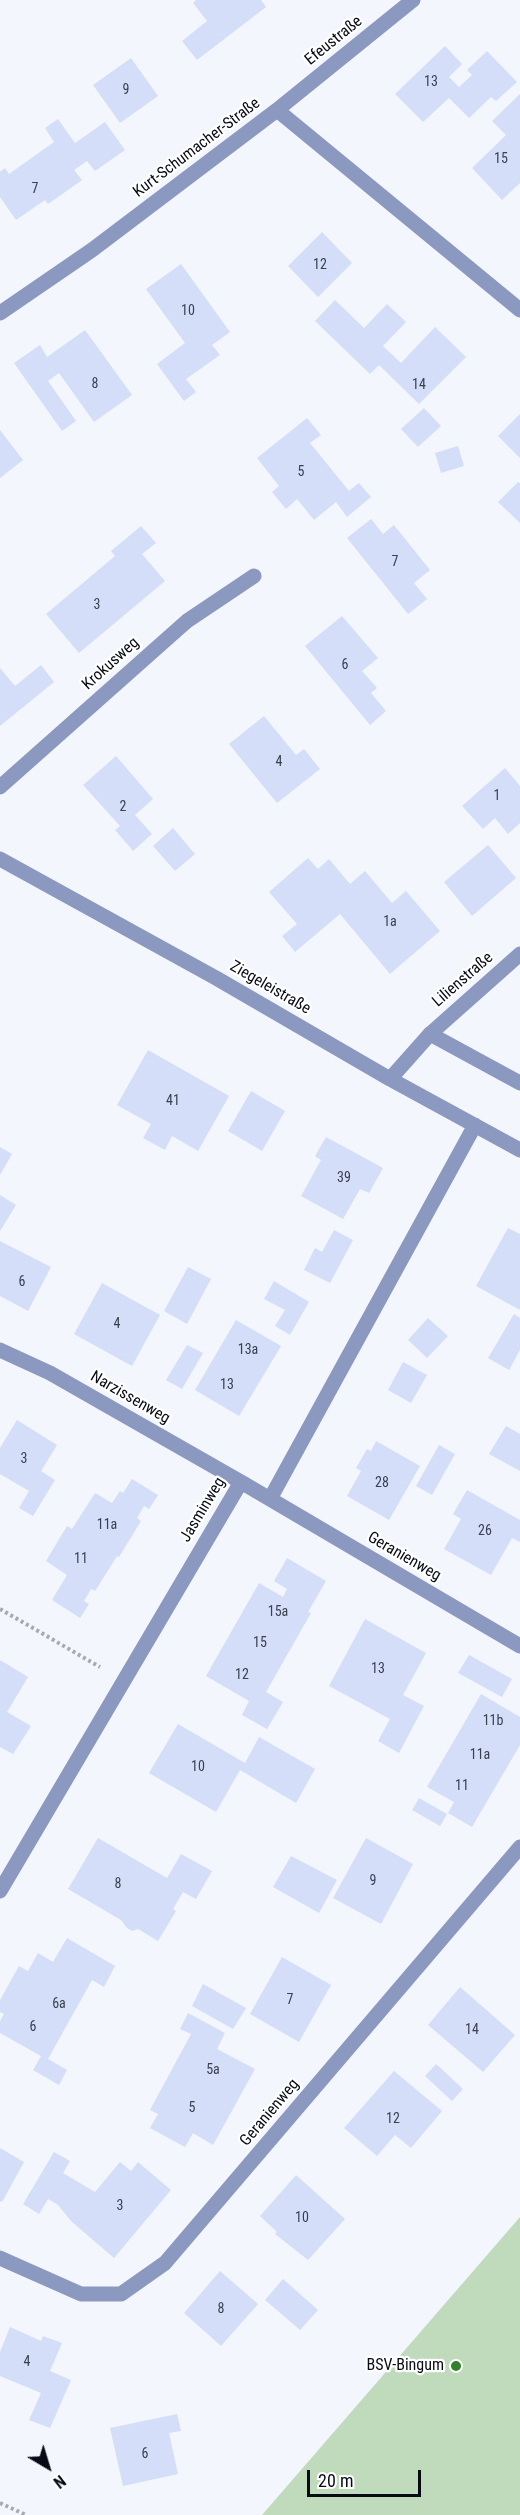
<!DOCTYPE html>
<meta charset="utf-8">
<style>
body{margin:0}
#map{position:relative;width:520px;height:2515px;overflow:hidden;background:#f3f6fd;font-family:"Roboto Condensed",sans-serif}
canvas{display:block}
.north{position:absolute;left:18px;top:2437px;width:60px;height:60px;-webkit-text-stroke:4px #fff;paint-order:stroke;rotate:142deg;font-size:16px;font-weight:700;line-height:24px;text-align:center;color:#080b16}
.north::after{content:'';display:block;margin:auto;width:21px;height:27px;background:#080b16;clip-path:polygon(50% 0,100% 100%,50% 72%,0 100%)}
.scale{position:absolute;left:307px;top:2470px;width:114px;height:27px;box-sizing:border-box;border:3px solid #080b16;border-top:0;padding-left:8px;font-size:18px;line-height:21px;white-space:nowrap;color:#080b16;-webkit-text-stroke:4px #fff;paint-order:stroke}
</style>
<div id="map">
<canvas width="520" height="2515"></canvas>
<div class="north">N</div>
<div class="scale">20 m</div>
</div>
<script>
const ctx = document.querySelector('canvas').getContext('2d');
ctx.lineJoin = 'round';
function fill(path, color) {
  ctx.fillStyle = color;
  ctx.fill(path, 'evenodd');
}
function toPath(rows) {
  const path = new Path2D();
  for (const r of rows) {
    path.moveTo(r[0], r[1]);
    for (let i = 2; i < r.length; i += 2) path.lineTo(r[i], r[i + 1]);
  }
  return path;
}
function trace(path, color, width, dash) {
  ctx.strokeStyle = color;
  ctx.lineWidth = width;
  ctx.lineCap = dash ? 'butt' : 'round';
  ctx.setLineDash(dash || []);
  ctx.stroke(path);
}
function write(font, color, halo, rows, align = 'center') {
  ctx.font = font + ' "Roboto Condensed",sans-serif';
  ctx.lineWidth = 4.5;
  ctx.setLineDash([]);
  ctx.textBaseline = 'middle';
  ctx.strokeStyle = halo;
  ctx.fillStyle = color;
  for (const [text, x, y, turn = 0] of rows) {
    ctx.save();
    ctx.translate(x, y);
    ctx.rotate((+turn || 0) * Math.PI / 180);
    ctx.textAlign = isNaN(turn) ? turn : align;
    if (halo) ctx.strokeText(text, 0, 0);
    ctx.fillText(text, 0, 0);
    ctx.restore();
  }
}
const green = toPath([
 [520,2217,520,2515,262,2515]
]);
const building = toPath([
 [196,0,261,0,266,7,197,60,182,41,207,21,193,3],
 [445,46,462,64,449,77,459,87,472,75,467,70,487,51,517,82,496,101,491,97,469,118,449,98,423,122,395,94],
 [131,58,158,96,120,123,93,85],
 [520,94,520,183,502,200,472,168,506,135,492,121],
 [58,119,75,143,105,122,125,150,95,171,87,161,74,170,82,180,48,204,45,200,16,220,0,197,0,172,5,168,9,174,54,142,45,128],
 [322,232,352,263,318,297,288,266],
 [181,264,230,332,212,345,220,355,186,379,196,392,184,401,157,364,185,343,146,289],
 [335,300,364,328,387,304,406,322,383,346,401,363,435,327,466,357,419,404,379,365,370,374,315,321],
 [85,330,132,395,94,422,59,373,48,381,76,421,62,431,14,363,40,345,47,357],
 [424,408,441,426,418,447,401,429],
 [520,414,520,458,498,436],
 [307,418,321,435,310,443,349,491,359,483,371,497,347,517,336,502,314,520,297,499,286,509,272,492,279,486,257,458],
 [0,430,23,460,0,478],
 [458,446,464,466,441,473,435,453],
 [518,482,520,483,520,523,498,502],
 [371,519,383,534,394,525,430,570,414,583,427,599,408,614,347,538],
 [141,526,156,543,142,554,165,581,79,653,46,614,115,556,111,551],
 [342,616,378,658,362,671,377,688,371,693,386,711,370,725,305,646],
 [41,665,54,682,0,726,0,668,15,686],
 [264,716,296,755,304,749,320,769,277,803,229,744],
 [116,756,153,799,135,815,152,834,133,851,115,830,120,826,83,785],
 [505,768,520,786,520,823,508,834,495,818,483,829,462,806],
 [173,828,195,854,175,871,153,846],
 [488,845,516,878,472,916,444,882],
 [308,858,318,869,329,859,350,884,365,871,392,903,406,891,440,931,390,974,340,914,295,952,282,936,297,924,269,892],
 [148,1050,229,1096,198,1151,172,1136,165,1150,143,1138,151,1124,117,1105],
 [251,1091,285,1111,262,1151,228,1131],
 [326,1137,383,1168,369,1193,360,1189,343,1219,301,1196,321,1160,315,1156],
 [0,1147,12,1154,0,1175],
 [0,1195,16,1205,0,1231],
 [508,1228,520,1234,520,1310,476,1286],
 [334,1230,353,1240,330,1283,304,1270,315,1248,322,1252],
 [0,1241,51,1267,28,1311,0,1296],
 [188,1267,211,1279,187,1324,164,1311],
 [274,1281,309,1302,290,1335,275,1326,285,1310,264,1299],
 [102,1283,160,1315,132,1366,74,1334],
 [514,1314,520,1318,520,1350,509,1370,488,1358],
 [428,1318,448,1336,427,1358,408,1340],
 [236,1320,281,1346,239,1416,195,1390],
 [187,1345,203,1353,182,1389,166,1380],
 [403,1362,427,1375,411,1403,388,1390],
 [17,1420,57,1445,41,1471,55,1480,33,1516,19,1508,29,1491,0,1474,0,1448],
 [506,1426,520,1434,520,1471,489,1454],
 [376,1441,420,1466,389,1520,347,1496,361,1471,356,1468,367,1449,371,1451],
 [439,1445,455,1454,432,1495,416,1486],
 [132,1479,158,1495,149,1509,144,1506,137,1518,141,1521,119,1557,117,1556,95,1591,91,1589,84,1601,89,1604,80,1618,52,1600,67,1575,46,1561,67,1526,72,1529,95,1493,112,1503,120,1491,123,1493],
 [467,1490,520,1520,520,1542,512,1538,491,1575,444,1549,461,1519,453,1514],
 [287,1558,326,1581,308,1612,311,1613,266,1692,283,1702,267,1729,242,1715,249,1701,206,1676,259,1583,283,1597,287,1589,274,1581],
 [365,1619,426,1653,403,1695,424,1706,399,1753,378,1741,390,1719,329,1686],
 [469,1655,512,1679,502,1697,458,1673],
 [0,1660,28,1677,7,1712,31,1726,13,1754,0,1747],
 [481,1694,520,1717,520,1745,472,1827,448,1813,454,1802,427,1787],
 [178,1724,245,1763,259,1737,315,1769,296,1803,240,1770,216,1812,149,1773],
 [419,1798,447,1814,440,1826,412,1810],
 [98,1838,167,1878,181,1854,212,1871,196,1899,183,1892,173,1909,176,1911,158,1941,138,1929,132,1931,127,1928,121,1920,68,1889],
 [366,1838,413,1864,381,1924,333,1898],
 [291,1856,337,1880,319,1913,273,1887],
 [67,1938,115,1966,104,1987,92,1980,48,2059,67,2070,59,2085,33,2070,41,2056,0,2033,0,2021,4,2014,0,2012,0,2000,19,1966,28,1971,38,1953,53,1962],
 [282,1957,331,1985,299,2042,250,2014],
 [203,1984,246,2008,233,2029,192,2006],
 [460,1987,515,2035,483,2072,428,2025],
 [188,2013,225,2033,217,2049,255,2069,213,2145,193,2133,185,2147,150,2128,158,2114,150,2110,191,2034,180,2029],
 [436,2064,463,2089,452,2101,425,2076],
 [394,2071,442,2111,411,2148,395,2135,377,2156,344,2128],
 [0,2148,24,2162,2,2202,0,2201],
 [54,2152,70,2161,63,2173,95,2192,120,2162,131,2171,138,2162,171,2190,114,2258,71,2221,58,2205,48,2199,39,2214,23,2204],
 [296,2175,345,2219,308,2260,275,2234,277,2232,260,2216],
 [220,2271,258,2304,221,2346,184,2313],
 [283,2279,318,2310,300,2330,265,2300],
 [10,2327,41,2341,43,2336,62,2343,50,2371,71,2380,50,2428,29,2420,41,2393,0,2376,0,2352],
 [177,2414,181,2431,169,2433,178,2474,123,2486,110,2428]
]);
const path = toPath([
 [0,1609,100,1667],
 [0,2503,26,2515]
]);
const service = toPath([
 [430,1034,520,1083]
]);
const minor = toPath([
 [277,110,413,0],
 [0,313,92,250,277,110,520,310],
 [0,787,187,621,254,576],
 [0,859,216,978,390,1079,520,1150],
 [390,1079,430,1034,520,954],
 [0,1350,50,1373,241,1482],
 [270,1499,520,1646],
 [0,1891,241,1482,270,1499,475,1125],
 [0,2258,81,2294,121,2294,165,2263,520,1847]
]);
const markers = [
 [456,2366,6,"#33802a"]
];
const numberNames = [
 ["13",431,82],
 ["9",126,90],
 ["15",501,159],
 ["7",35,189],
 ["12",320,265],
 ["10",188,311],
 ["8",95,384],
 ["14",419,385],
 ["5",301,472],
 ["7",395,562],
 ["3",97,605],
 ["6",345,665],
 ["4",279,762],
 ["1",497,796],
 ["2",123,807],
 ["1a",390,922],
 ["41",173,1101],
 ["39",344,1178],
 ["6",22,1282],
 ["4",117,1324],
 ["13a",248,1350],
 ["13",227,1385],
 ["3",24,1459],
 ["28",382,1483],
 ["11a",107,1525],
 ["26",485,1531],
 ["11",81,1559],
 ["15a",278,1612],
 ["15",260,1643],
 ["13",378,1669],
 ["12",242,1675],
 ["11b",493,1721],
 ["11a",480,1755],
 ["10",198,1767],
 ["11",462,1786],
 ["9",373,1881],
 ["8",118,1884],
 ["7",290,2000],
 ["6a",59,2004],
 ["6",33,2027],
 ["14",472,2030],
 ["5a",213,2070],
 ["5",192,2108],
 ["12",393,2119],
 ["3",120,2206],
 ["10",302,2218],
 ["8",221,2309],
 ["4",27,2362],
 ["6",145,2454]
];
const streetNames = [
 ["Efeustraße",334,41,-39],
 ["Kurt-Schumacher-Straße",197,148,-37],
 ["Krokusweg",111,664,-42],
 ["Lilienstraße",463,980,-41],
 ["Ziegeleistraße",270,988,30],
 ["Narzissenweg",130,1398,30],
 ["Jasminweg",203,1510,-59],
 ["Geranienweg",404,1557,30],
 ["Geranienweg",270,2113,-50]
];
const poiNames = [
 ["BSV-Bingum",444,2366]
];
fill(green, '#c0dabc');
fill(building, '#d4def9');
trace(path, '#a7aab2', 4, [3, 3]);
trace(service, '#8b99c1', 15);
trace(minor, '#8b99c1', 15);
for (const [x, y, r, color] of markers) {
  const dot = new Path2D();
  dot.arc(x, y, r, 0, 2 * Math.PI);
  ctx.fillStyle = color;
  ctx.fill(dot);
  trace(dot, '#fff', 2);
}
write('14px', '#3b404f', null, numberNames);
write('16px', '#080b16', '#fff', streetNames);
write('16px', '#080b16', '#fff', poiNames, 'right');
</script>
